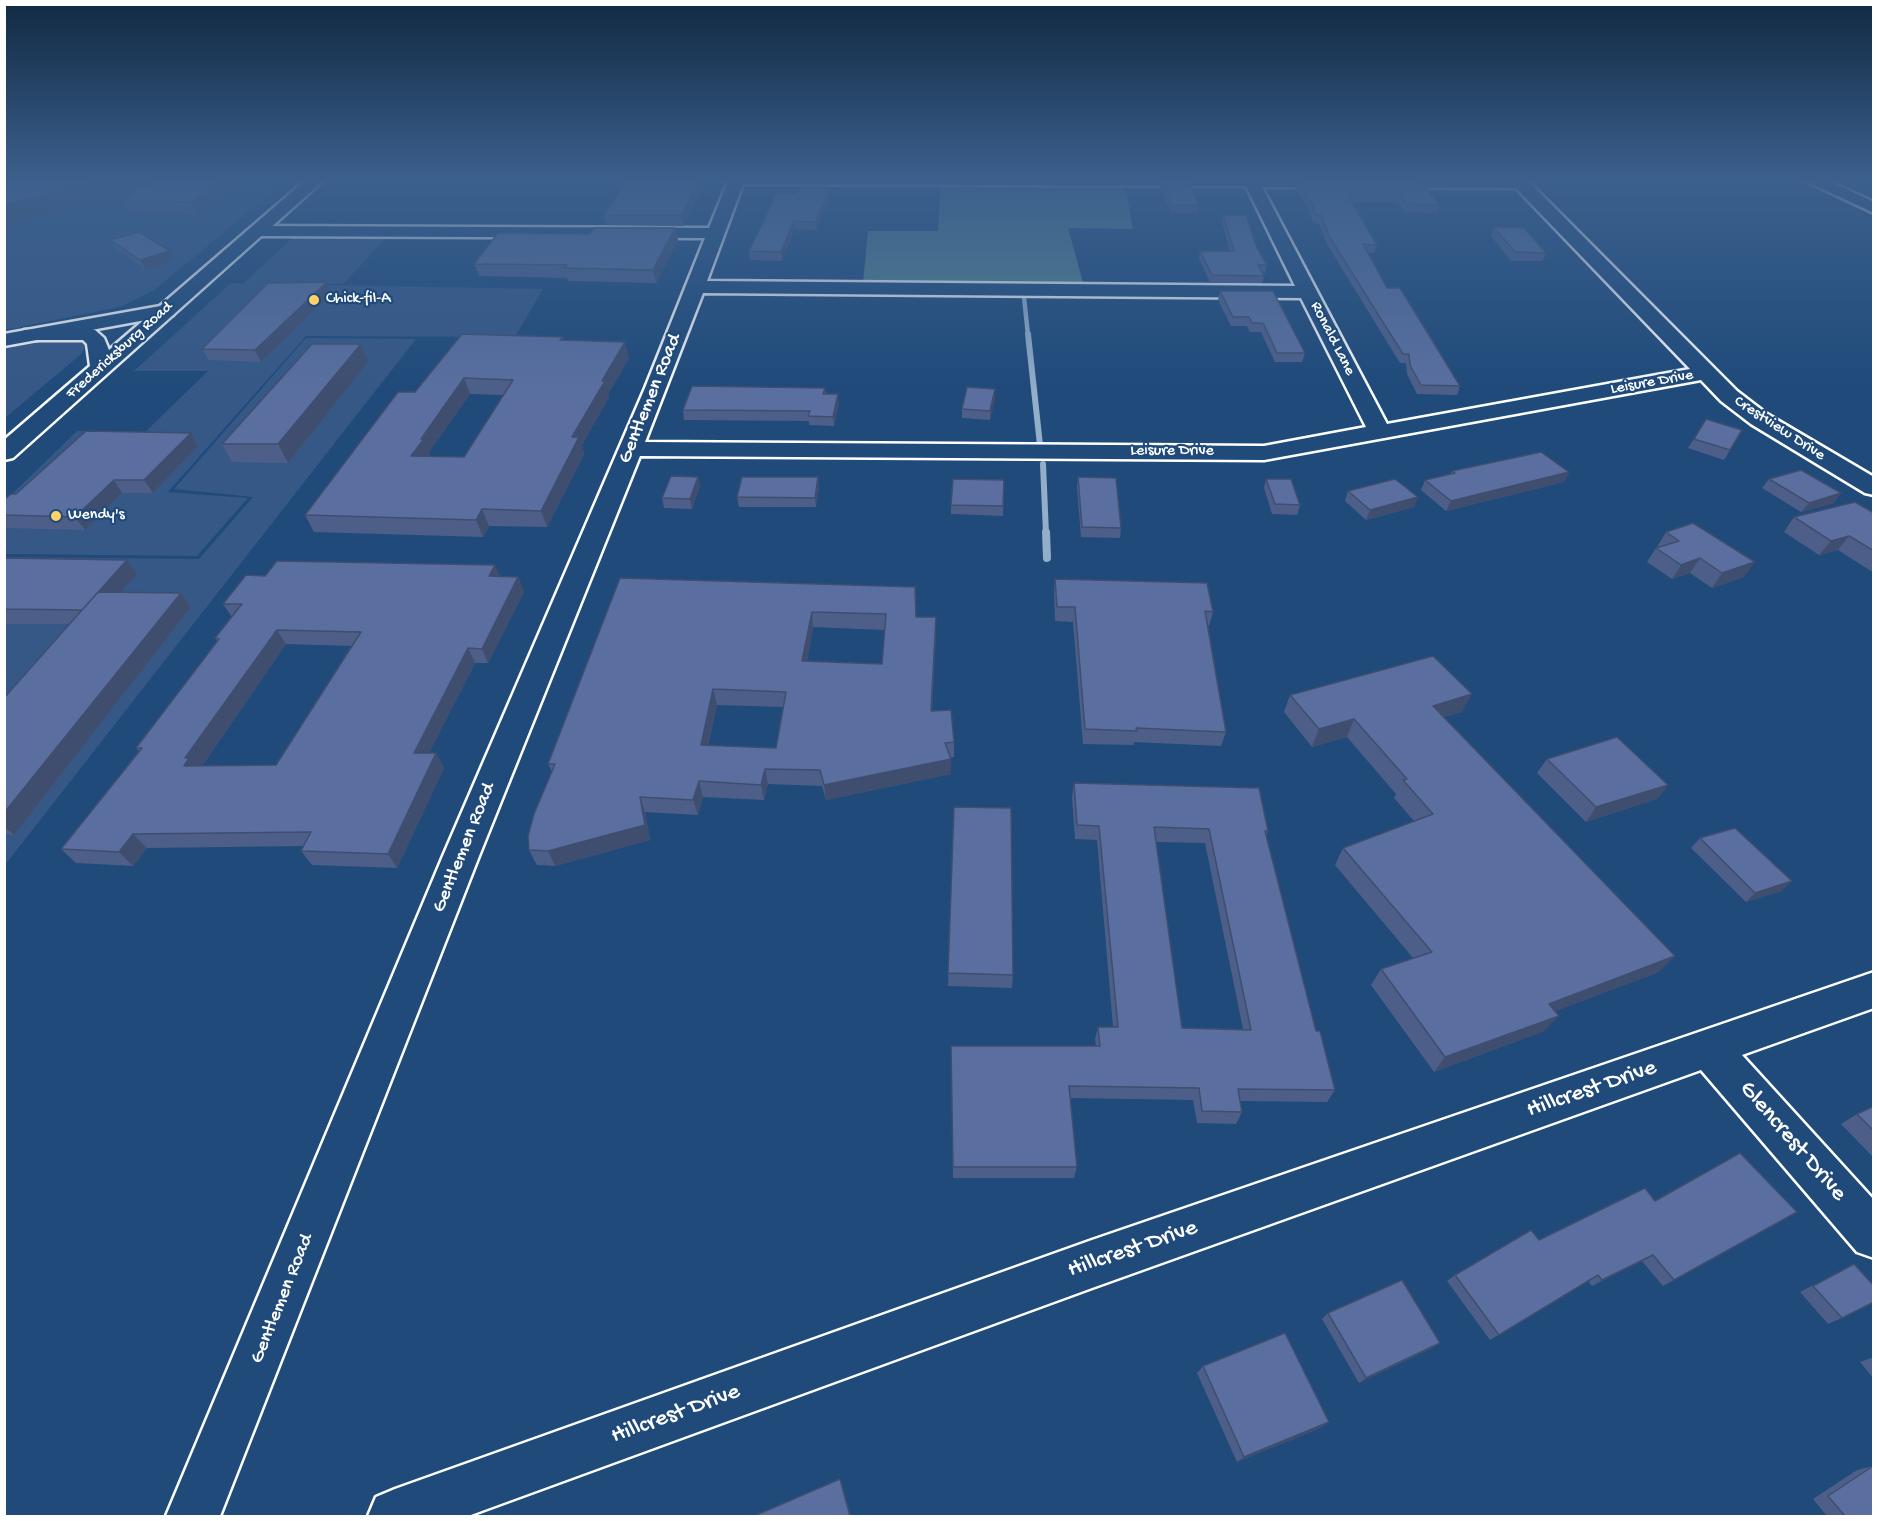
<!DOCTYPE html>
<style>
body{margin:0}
#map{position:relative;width:1878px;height:1521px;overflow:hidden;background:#1f4a7a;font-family:"Gochi Hand",sans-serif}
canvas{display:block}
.frame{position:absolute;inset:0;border:6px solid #fff;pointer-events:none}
</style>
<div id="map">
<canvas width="1878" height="1521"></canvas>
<div class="frame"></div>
</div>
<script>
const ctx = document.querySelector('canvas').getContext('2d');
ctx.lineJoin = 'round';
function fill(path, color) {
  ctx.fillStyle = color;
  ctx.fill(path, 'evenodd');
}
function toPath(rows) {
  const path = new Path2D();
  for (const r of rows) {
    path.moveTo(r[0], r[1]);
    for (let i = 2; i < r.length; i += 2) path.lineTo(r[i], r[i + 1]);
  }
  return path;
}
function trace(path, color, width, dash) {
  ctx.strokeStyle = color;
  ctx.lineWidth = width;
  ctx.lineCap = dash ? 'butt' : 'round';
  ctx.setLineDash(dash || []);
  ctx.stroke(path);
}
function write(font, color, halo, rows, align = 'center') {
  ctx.font = font + ' "Gochi Hand",sans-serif';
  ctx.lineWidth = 4.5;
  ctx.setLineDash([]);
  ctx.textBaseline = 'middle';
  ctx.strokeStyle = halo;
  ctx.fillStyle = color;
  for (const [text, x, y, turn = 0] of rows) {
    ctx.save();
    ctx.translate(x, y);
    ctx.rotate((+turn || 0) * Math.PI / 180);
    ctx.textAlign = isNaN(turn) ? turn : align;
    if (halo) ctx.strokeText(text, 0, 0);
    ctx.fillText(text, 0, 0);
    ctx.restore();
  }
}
const built = toPath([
 [5,179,288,179,153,291,120,307,5,330],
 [292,238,385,239,343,284,280,284,543,289,515,337,306,336,168,492,248,498,197,556,5,554,5,501,77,431,145,432,208,371,134,371,231,283,243,284],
 [306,338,416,339,5,865,5,557,199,559,253,497,174,489],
 [44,340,79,340,86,346,80,355,5,418,5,348]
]);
const green = toPath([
 [941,184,1125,185,1133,229,1068,228,1084,286,863,283,868,231,938,231]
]);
const streamFar2 = toPath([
 [1024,297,1028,335]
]);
const streamFar1 = toPath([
 [1028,334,1040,445],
 [1043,464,1046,534]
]);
const stream = toPath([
 [1046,532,1047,558]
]);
const minor = toPath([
 [729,179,1526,179,1737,391,1767,414,1874,477,1874,495,1865,493,1751,424,1721,401,1701,380,1264,460,640,456,479,856,220,1516,166,1516,443,856,645,388,705,238,256,236,247,231,256,226,709,228,729,179],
 [743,184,1246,186,1295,286,707,281,743,184],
 [1262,187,1516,188,1690,369,1387,424,1262,187],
 [703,293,1301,298,1366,427,1264,446,645,442,703,293],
 [1801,179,1824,179,1874,202,1874,213,1801,179],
 [166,305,173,307,176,311,173,315,4,346,4,334,166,305],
 [1874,972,1874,1008,1742,1055,1874,1200,1874,1258,1857,1252,1701,1070,1092,1288,468,1516,368,1516,376,1497,395,1489,1092,1240,1874,972]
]);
const major = toPath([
 [307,179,325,179,13,458,4,460,4,440,90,366,87,344,83,340,31,340,24,338,21,334,24,330,88,328,95,330,104,338,109,350,307,179]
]);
const wall = toPath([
 [4,179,237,179,239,183,198,214,129,213,122,201,139,190],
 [375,179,436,179,432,184,377,184],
 [628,179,706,179,683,226,606,225,604,215],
 [1707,179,1724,179,1723,182],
 [1161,180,1199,205,1197,213,1171,213,1160,188],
 [1297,182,1421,182,1439,205,1436,213,1405,212,1397,202,1352,202,1377,245,1374,253,1368,253,1387,288,1460,386,1457,395,1417,394,1407,374,1406,363,1400,363,1395,355,1327,244,1319,224,1313,223,1309,209,1295,189],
 [829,189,829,197,816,230,795,229,782,261,750,260,749,251,797,194],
 [1223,215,1257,248,1267,265,1265,273,1262,273,1264,276,1262,283,1210,283,1199,258,1200,251,1230,251,1222,222],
 [1494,227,1546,253,1542,261,1511,261,1491,236],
 [675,228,678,240,656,283,568,281,567,278,479,276,474,264,590,234],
 [110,240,174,260,145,269,115,248],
 [327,282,332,293,261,362,209,360,202,349],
 [1220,291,1305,353,1302,362,1275,362,1261,332,1250,332,1247,326,1231,326,1218,300],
 [564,340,629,358,608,394,609,397,582,445,584,454,547,527,489,526,483,537,314,532,305,515,415,392],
 [470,394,504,395,464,457,429,457,430,455,429,452],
 [368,362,288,463,232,462,222,444],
 [825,388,826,394,839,403,834,426,809,425,809,421,684,420,683,410],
 [995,389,995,398,990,420,962,418,962,409],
 [1706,419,1730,450,1724,460,1688,448],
 [191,433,198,446,153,493,122,493,85,530,4,528,4,500,16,494],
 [1452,471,1569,472,1564,482,1446,511,1421,490,1425,480,1450,474],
 [698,477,700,486,692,509,664,508,662,498],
 [1078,477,1121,528,1120,538,1081,537,1077,487],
 [1266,479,1300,505,1297,515,1272,514,1264,488],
 [1769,479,1841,493,1834,503,1801,512,1762,488],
 [1004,480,1003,516,951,514,951,505],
 [819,486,816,507,739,507,737,497],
 [1348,491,1414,507,1366,520,1345,501],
 [1874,513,1874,573,1838,550,1819,555,1784,532,1794,517],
 [1666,532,1744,577,1712,588,1690,573,1672,579,1647,562,1656,548,1658,547,1657,547],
 [4,558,127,560,137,574,122,592,181,593,191,607,14,835,4,834,4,698,69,624,4,624],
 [265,576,518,577,524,592,488,663,475,663,429,753,436,753,444,768,397,868,312,865,301,851,304,846,147,848,133,866,76,863,61,849,139,751,136,748,217,641,215,638,232,617,223,604],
 [286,644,351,646,276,765,202,766],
 [620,578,916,617,936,633,932,711,954,742,954,757,950,758,951,774,826,800,822,786,768,784,764,800,703,797,698,815,645,812,650,840,555,866,537,865,529,850,552,772,548,764],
 [813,627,885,630,882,664,807,661],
 [717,705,783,707,776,748,708,745],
 [1055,579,1213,612,1209,626,1208,626,1226,732,1221,746,1134,742,1134,745,1083,744,1073,622,1055,621,1054,593],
 [1290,695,1462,712,1444,717,1659,972,1555,1011,1544,1031,1434,1072,1371,985,1381,969,1413,958,1335,865,1343,848,1414,821,1394,798,1396,794,1347,737,1312,747,1284,712],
 [1547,759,1668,785,1657,799,1586,822,1537,773],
 [1074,783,1268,831,1266,836,1316,1031,1335,1090,1327,1102,1240,1101,1242,1112,1236,1124,1197,1123,1193,1100,1070,1098,1077,1167,1074,1178,953,1178,951,1059,1096,1046,1095,1039,1098,1027,1113,1027,1097,840,1075,839,1072,797],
 [1156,842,1205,843,1243,1029,1182,1028],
 [954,807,1013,975,1012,988,948,986],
 [1700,838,1782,891,1746,902,1691,848],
 [1874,1106,1874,1158,1841,1124,1857,1114],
 [1655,1201,1797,1212,1663,1286,1642,1261,1592,1286,1588,1281,1490,1340,1447,1281,1455,1275,1539,1240],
 [1854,1264,1842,1318,1828,1324,1800,1292],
 [1328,1313,1432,1348,1359,1383,1322,1319],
 [1874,1357,1874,1379,1860,1362],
 [1203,1366,1329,1422,1320,1428,1237,1462,1197,1373],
 [1873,1466,1874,1516,1827,1516,1813,1499,1857,1470]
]);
const shadedWall = toPath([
 [106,179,164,179,165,183,4,225,4,205],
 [223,179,237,179,239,183,198,214,192,202],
 [431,179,436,179,432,184],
 [699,179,706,179,683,226,682,215],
 [829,189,829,197,816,230,816,222],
 [794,221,795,229,782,261,781,252],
 [675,228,678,240,656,283,653,270],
 [170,251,174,260,145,269,140,260],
 [327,282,332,293,261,362,255,350],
 [625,342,629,358,608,394,609,397,582,445,584,454,547,527,541,511,572,437,602,381],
 [361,344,368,362,288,463,278,444],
 [464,378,470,394,429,452,430,455,418,473,411,456,421,439],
 [995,389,995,398,990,420,990,411],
 [838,394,839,403,834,426,833,417],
 [191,433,198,446,153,493,144,480],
 [1569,472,1564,482,1446,511,1451,501],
 [698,477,700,486,692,509,690,499],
 [818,477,819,486,816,507,815,498],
 [114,480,122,493,85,530,75,517],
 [1841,493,1834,503,1801,512,1809,503],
 [1418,497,1414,507,1366,520,1370,510],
 [482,509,489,526,483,537,476,520],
 [1849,536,1838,550,1819,555,1831,541],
 [1700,558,1690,573,1672,579,1681,565],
 [127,560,137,574,93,625,82,610],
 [1755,562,1744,577,1712,588,1722,573],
 [495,565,501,579,489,576],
 [518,577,524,592,488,663,482,649],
 [181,593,191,607,14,835,4,826,4,813],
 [812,612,813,627,804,677,802,661],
 [936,617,936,633,931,726,931,711],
 [277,630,286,644,199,770,184,766,185,758],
 [468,648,475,663,422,767,414,753],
 [713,689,717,705,704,760,701,745],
 [1472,694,1462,712,1424,723,1433,706],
 [1354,719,1347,737,1312,747,1319,729],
 [436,753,444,768,397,868,388,854],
 [951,759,951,774,826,800,824,785],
 [765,769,768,784,764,800,761,785],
 [699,781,703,797,698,815,693,800],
 [1668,785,1657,799,1586,822,1596,807],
 [640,797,645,812,650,840,555,866,548,851],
 [133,834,147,848,133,866,119,852],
 [1792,881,1782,891,1746,902,1755,893],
 [1675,956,1659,972,1535,1019,1549,1004],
 [1559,1016,1544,1031,1434,1072,1445,1057],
 [1653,1255,1642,1261,1592,1286,1602,1280],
 [1440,1343,1432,1348,1359,1383,1366,1378],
 [1329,1422,1320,1428,1237,1462,1244,1457],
 [840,1479,842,1484,851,1516,850,1516]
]);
const building = toPath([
 [4,179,106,179,4,205,4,179],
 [154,179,223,179,192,202,122,201,154,179],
 [628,179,699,179,682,215,604,215,628,179],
 [1161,180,1189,180,1199,205,1172,205,1161,180],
 [1297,182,1421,182,1439,205,1407,204,1400,194,1347,194,1377,245,1363,244,1387,288,1400,288,1460,386,1421,385,1410,365,1409,354,1403,354,1398,346,1329,236,1321,215,1315,215,1311,201,1297,182],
 [800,188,829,189,816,222,794,221,781,252,749,251,777,193,797,194,800,188],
 [1223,215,1246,215,1257,248,1267,265,1258,265,1264,276,1212,275,1200,251,1234,251,1223,215],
 [1494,227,1524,228,1546,253,1515,252,1494,227],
 [594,228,675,228,653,270,564,268,567,265,474,264,498,233,590,234,594,228],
 [139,232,170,251,140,260,110,240,139,232],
 [327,282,255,350,202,349,268,283,327,282],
 [1220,291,1273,291,1305,353,1277,353,1263,323,1252,323,1249,317,1233,317,1220,291],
 [462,334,563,337,560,340,625,342,602,381,605,381,572,437,579,437,541,511,482,509,476,520,305,515,398,392,415,392,462,334],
 [464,378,513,380,464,457,411,456,424,439,421,439,464,378],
 [312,344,361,344,278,444,222,444,312,344],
 [692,386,825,388,823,394,838,394,833,417,808,416,810,411,683,410,692,386],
 [967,387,995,389,990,411,962,409,967,387],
 [1706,419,1742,430,1730,450,1694,439,1706,419],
 [86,431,191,433,144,480,114,480,75,517,4,515,4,500,11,494,16,494,86,431],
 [1541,452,1569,472,1451,501,1425,480,1455,473,1452,471,1541,452],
 [1801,470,1841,493,1809,503,1769,479,1801,470],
 [671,476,698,477,690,499,662,498,671,476],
 [742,477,818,477,815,498,737,497,742,477],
 [1078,477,1116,478,1121,528,1082,527,1078,477],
 [953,479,1004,480,1003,506,951,505,953,479],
 [1266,479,1291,479,1300,505,1275,504,1266,479],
 [1395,479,1418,497,1370,510,1348,491,1395,479],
 [1855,502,1874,513,1874,551,1849,536,1831,541,1794,517,1855,502],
 [1693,523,1755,562,1722,573,1700,558,1681,565,1656,548,1679,541,1666,532,1693,523],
 [4,558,127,560,82,610,4,609,4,558],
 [277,561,495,565,489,576,518,577,482,649,468,648,414,753,436,753,388,854,301,851,311,832,133,834,119,852,61,849,142,748,136,748,219,639,215,638,242,604,223,604,246,575,265,576,277,561],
 [277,630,361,632,276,765,184,766,189,758,185,758,277,630],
 [620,578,915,587,916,617,936,617,931,711,951,710,954,742,945,743,951,759,824,785,820,770,765,769,761,785,699,781,693,800,640,797,645,825,548,851,529,850,528,836,534,814,555,764,548,764,620,578],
 [812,612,886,614,882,664,802,661,812,612],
 [713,689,786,692,776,748,701,745,713,689],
 [1055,579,1207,583,1213,612,1205,611,1226,732,1136,728,1137,731,1085,729,1075,607,1057,607,1055,579],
 [98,592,181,593,4,813,4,698,98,592],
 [1433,656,1472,694,1433,706,1675,956,1549,1004,1559,1016,1445,1057,1381,969,1432,952,1343,848,1433,814,1403,780,1407,779,1354,719,1319,729,1290,695,1433,656],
 [1617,737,1668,785,1596,807,1547,759,1617,737],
 [1074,783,1259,788,1268,831,1265,831,1316,1031,1320,1031,1335,1090,1238,1089,1242,1112,1202,1111,1199,1088,1069,1086,1077,1167,953,1167,951,1046,1100,1046,1098,1027,1118,1027,1099,826,1077,825,1074,783],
 [1154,827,1209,829,1251,1030,1182,1028,1154,827],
 [954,807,1011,808,1013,975,948,973,954,807],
 [1735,828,1792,881,1755,893,1700,838,1735,828],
 [1874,1106,1874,1131,1857,1114,1874,1106],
 [1740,1153,1797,1212,1674,1280,1653,1255,1602,1280,1598,1275,1499,1335,1455,1275,1531,1230,1539,1240,1645,1188,1655,1201,1740,1153],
 [1854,1264,1874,1286,1874,1302,1842,1318,1813,1286,1854,1264],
 [1402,1280,1440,1343,1366,1378,1328,1313,1402,1280],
 [1285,1333,1329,1422,1244,1457,1203,1366,1285,1333],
 [1873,1466,1874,1516,1845,1516,1828,1496,1873,1466],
 [840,1479,850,1516,754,1516,840,1479]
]);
const markers = [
 [314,300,6,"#ffd166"],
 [56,516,6,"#ffd166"]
];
const farPoinames = [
 ["Chick-fil-A",326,300],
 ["Wendy's",68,516]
];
const farStreetnames = [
 ["Ronald Lane",1332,339,63],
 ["Fredericksburg Road",120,351,-42],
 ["Leisure Drive",1652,383,-10],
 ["Crestview Drive",1779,429,33],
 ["Leisure Drive",1172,452]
];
const streetNames = [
 ["Gentlemen Road",651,399,-68],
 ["Gentlemen Road",465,848,-68],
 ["Gentlemen Road",283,1299,-68]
];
const nearStreetnames = [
 ["Hillcrest Drive",1592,1090,-19],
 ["Glencrest Drive",1792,1142,49],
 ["Hillcrest Drive",1133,1250,-19],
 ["Hillcrest Drive",676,1415,-20]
];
fill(built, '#355887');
fill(green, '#55838d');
trace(streamFar2, '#92aec9', 4.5);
trace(streamFar1, '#92aec9', 6);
trace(stream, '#92aec9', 8);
trace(minor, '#fff', 5);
trace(major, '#fff', 5);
fill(minor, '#1f4a7a');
fill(major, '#1f4a7a');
fill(wall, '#4d5f89');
fill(shadedWall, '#3f4e6f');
fill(building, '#5a6f9f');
trace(building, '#3f4e6f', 1.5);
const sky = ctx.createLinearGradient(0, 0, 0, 392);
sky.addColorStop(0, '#112943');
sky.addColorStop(0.46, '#3c608d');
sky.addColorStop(1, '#3c608d00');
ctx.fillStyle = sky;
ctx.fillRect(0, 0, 1878, 392);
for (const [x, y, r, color] of markers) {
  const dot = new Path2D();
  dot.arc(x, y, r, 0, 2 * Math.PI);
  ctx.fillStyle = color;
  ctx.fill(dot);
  trace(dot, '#1f4a7a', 2);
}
write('16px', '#fff', '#1f4a7a', farPoinames, 'left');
write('16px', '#fff', '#1f4a7a', farStreetnames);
write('20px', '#fff', '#1f4a7a', streetNames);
write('24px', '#fff', '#1f4a7a', nearStreetnames);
</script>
